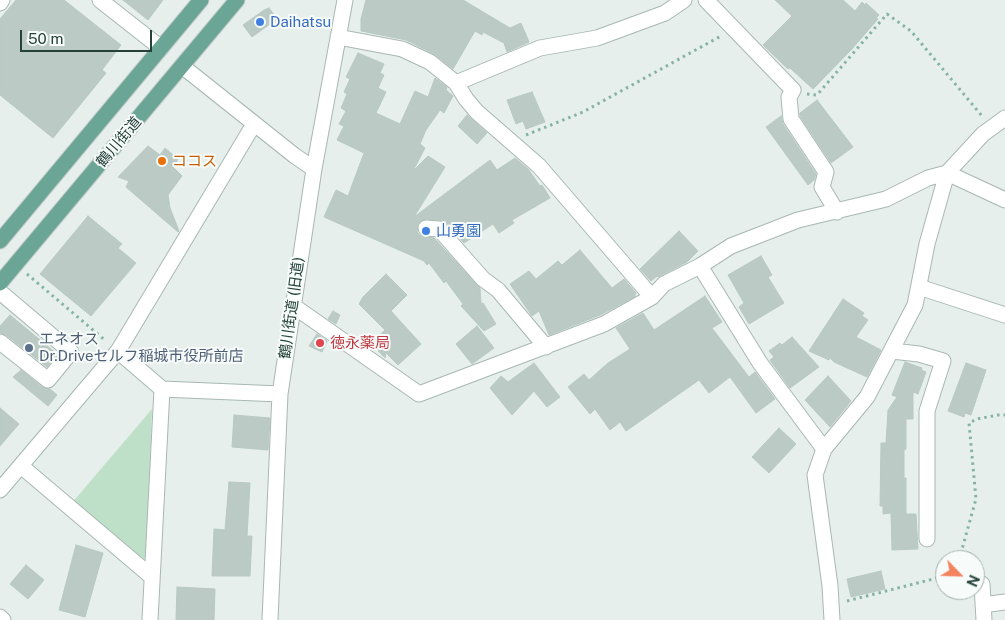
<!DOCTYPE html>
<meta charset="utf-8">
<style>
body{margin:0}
#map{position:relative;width:1005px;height:620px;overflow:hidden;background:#e6efeb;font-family:"Public Sans",sans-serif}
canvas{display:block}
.north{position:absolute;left:935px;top:550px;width:50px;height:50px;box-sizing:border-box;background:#f7fbf9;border:1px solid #a3b1ad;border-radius:50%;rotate:114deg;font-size:14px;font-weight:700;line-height:20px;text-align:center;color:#24423a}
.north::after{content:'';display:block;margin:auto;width:18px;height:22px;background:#f4845f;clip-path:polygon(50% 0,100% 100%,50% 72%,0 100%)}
.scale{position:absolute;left:20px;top:30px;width:132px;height:22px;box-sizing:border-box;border:2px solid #24423a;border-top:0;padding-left:6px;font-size:15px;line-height:18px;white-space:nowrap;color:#24423a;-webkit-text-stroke:4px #f7fbf9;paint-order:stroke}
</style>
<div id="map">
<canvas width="1005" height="620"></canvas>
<div class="north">N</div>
<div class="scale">50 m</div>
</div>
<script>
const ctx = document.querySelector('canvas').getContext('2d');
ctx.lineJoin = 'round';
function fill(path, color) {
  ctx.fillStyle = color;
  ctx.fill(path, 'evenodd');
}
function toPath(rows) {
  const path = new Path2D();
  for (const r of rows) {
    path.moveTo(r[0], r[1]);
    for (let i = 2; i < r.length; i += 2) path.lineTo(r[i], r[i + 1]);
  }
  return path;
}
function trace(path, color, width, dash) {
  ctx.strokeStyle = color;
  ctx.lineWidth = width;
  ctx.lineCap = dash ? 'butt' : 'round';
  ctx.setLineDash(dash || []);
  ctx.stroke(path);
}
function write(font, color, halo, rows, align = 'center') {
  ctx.font = font + ' "Public Sans","Noto Sans JP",sans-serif';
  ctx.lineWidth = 4;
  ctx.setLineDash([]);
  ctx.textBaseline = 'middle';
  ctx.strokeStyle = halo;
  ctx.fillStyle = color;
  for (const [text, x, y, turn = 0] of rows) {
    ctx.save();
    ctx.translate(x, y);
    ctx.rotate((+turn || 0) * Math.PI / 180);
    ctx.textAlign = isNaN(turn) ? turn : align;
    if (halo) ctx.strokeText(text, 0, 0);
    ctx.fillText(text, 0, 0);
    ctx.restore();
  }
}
const green = toPath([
 [152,409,147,556,141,561,71,504]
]);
const building = toPath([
 [16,0,64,0,121,45,102,70,106,73,53,138,0,95,0,19,16,0],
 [123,0,163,0,148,20,123,0],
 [366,0,463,0,510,28,521,23,529,42,507,52,504,43,483,32,482,35,475,31,453,69,434,54,406,40,361,31,361,19,366,0],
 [775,0,843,0,855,11,862,2,865,5,866,3,879,15,876,18,878,19,851,50,813,89,790,68,788,69,763,45,792,16,775,0],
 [269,8,277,19,252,37,243,25,264,10,269,8],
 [358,53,384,64,380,73,384,75,378,88,386,92,376,113,400,124,415,91,428,97,435,78,447,87,446,90,453,96,444,113,440,110,426,130,420,144,425,148,413,171,428,156,445,167,414,217,490,160,497,170,515,158,528,169,540,186,542,185,550,198,512,220,514,223,499,233,493,224,464,243,446,223,440,220,426,219,418,223,417,232,420,235,434,238,480,288,481,304,483,303,496,324,484,331,461,306,463,304,446,281,444,283,429,263,427,265,424,261,324,217,336,190,348,196,364,153,337,140,344,126,339,124,346,111,341,108,347,94,344,92,350,79,346,77,358,53],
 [532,92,545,122,526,129,523,121,516,124,507,100,532,92],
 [817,100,853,147,831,163,800,116,800,113,817,100],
 [467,115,487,133,477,144,458,126,467,115],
 [781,116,783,124,816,174,814,180,808,185,766,127,781,116],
 [148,146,160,155,165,148,178,159,173,167,182,176,168,195,170,208,179,231,178,232,126,187,129,181,118,177,148,146],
 [88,216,122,244,118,248,136,263,91,316,40,274,88,216],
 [679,231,698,251,687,262,658,277,657,276,651,281,640,269,679,231],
 [580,250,612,288,624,279,636,293,634,297,600,315,549,335,539,311,532,316,510,284,529,271,536,279,558,261,562,265,580,250],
 [761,256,772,275,768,277,784,303,749,324,739,307,744,303,728,275,761,256],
 [386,274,407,295,391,311,421,344,398,365,386,353,385,358,371,343,385,330,359,304,363,297,386,274],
 [705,296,722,322,712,328,749,377,755,372,775,399,756,413,730,377,709,393,699,380,626,431,620,422,610,430,595,409,590,414,568,387,584,374,589,380,608,363,630,349,616,328,643,313,654,330,705,296],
 [843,299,864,313,862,316,868,320,856,337,881,350,867,377,834,362,830,358,829,360,809,351,843,299],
 [333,311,340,315,336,324,328,319,333,311],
 [10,315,57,354,47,367,6,335,0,333,0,326,10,315],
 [477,326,494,348,472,364,456,344,477,326],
 [317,334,327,341,322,352,309,346,317,334],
 [792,337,819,367,790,388,770,360,774,357,769,351,780,343,782,345,792,337],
 [905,362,922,368,921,370,926,372,918,394,913,392,913,419,906,419,906,449,904,450,904,478,906,478,906,514,916,514,918,549,892,550,891,513,883,514,883,506,880,506,881,443,886,443,888,410,897,397,892,395,905,362],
 [534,363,560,397,547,407,534,391,512,415,490,388,501,376,508,382,534,363],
 [966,363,986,370,971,415,965,413,964,417,948,411,966,363],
 [21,370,42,387,50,389,57,395,48,406,13,377,21,370],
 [828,376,851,401,830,427,805,400,828,376],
 [0,408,19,424,0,446,0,408],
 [234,415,270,418,268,450,232,447,234,415],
 [779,428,796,444,769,473,752,457,779,428],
 [229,482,250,483,247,536,252,536,250,576,212,576,214,529,225,530,229,482],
 [76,545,103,553,85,617,59,610,76,545],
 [26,565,44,580,28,599,10,584,26,565],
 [881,571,885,589,851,597,847,579,881,571],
 [177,587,215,589,214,620,176,620,177,587]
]);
const path = toPath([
 [807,94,817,95,887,14,911,31,982,116],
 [526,135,583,112,721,36],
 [27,274,106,341],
 [959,560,976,499,969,423,977,419,998,415,1005,415],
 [847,601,945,576]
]);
const minor = toPath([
 [100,0,161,48],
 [706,0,793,90,789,97,791,119,826,172,822,187,837,212],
 [0,3,2,0],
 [338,37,402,49,430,62,456,83,466,99,477,112,539,166,652,297],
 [182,66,295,156,314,169],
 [456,83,540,48,597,38,665,13,684,0],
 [426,228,439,229,483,279,498,290,546,347],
 [700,266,760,363,824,449],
 [919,287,1005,315],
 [0,292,71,352,48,380,0,342],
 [292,305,419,394,604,324,652,297,664,284,700,266,731,246,798,220,886,199,928,178,947,173,1005,200],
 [118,351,162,389,280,394],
 [892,351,919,354,943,361,927,411,927,539],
 [21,466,152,577],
 [0,490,118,351,254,124],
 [982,584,984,620],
 [983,605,1005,602],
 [0,617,3,620],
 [150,620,162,389],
 [270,620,280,394,314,169,345,0],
 [832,620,830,586,815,475,824,449,867,397,915,305,927,244,947,173,983,134,1005,118]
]);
const major = toPath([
 [0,241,201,0],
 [0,283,237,0]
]);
const markers = [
 [260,22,5,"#3f7fe0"],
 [162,161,5,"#e8710a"],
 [426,231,5,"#3f7fe0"],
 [320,343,5,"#e0444e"],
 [29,348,5,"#5c6f8a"]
];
const shopNames = [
 ["Daihatsu",270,22],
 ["山勇園",436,231]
];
const streetNames = [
 ["鶴川街道",119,142,-50],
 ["鶴川街道 (旧道)",292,308,-82]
];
const foodNames = [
 ["ココス",172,161]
];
const serviceNames = [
 ["エネオス",39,339],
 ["Dr.Driveセルフ稲城市役所前店",39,356]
];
const healthNames = [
 ["徳永薬局",330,343]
];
fill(green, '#bfe0c8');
fill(building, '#bbcac4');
trace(building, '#b8c9c2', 1);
trace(minor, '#a8b8b2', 17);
trace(major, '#c2cac8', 17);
trace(path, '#86b3a5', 3, [2.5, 4]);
trace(minor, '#fff', 15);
trace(major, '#6aa596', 15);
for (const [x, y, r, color] of markers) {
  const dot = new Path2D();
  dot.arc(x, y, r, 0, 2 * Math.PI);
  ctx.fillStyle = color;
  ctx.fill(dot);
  trace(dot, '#f7fbf9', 2);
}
write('15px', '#366cbe', '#f7fbf9', shopNames, 'left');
write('15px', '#24423a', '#f7fbf9', streetNames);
write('15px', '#c56008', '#f7fbf9', foodNames, 'left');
write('15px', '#4e5e75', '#f7fbf9', serviceNames, 'left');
write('15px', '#be3a42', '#f7fbf9', healthNames, 'left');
</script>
